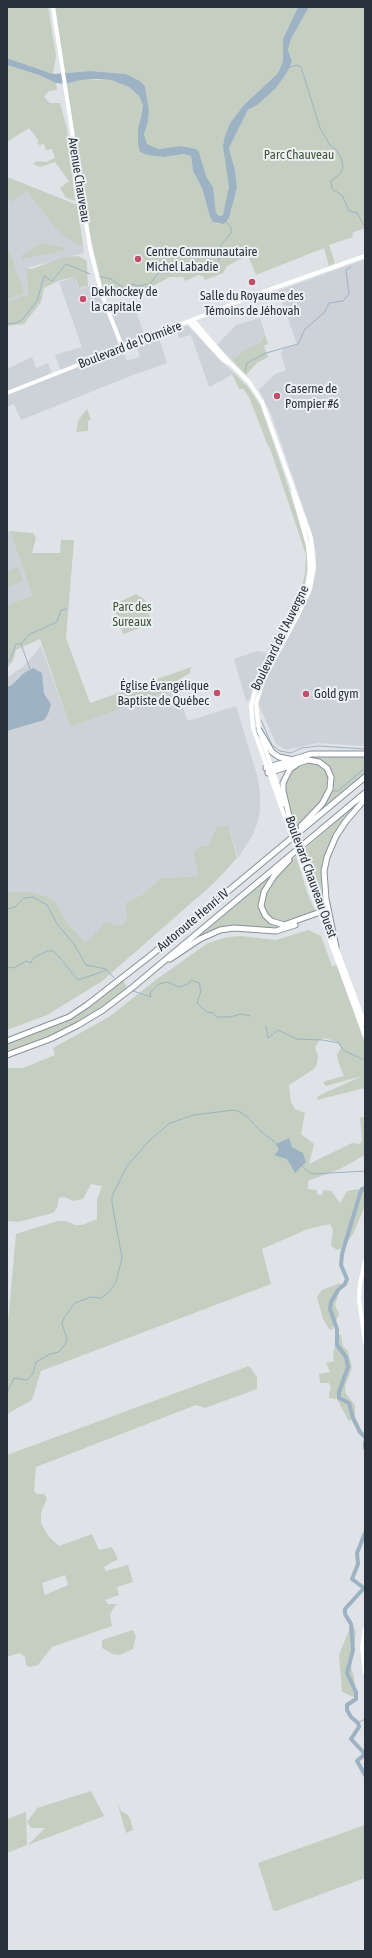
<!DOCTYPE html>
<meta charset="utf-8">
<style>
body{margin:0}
#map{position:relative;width:372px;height:1958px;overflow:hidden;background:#dfe2e6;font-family:"Asap Condensed",sans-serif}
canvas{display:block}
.frame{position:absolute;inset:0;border:8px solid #29313c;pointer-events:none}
</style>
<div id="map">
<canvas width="372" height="1958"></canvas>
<div class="frame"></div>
</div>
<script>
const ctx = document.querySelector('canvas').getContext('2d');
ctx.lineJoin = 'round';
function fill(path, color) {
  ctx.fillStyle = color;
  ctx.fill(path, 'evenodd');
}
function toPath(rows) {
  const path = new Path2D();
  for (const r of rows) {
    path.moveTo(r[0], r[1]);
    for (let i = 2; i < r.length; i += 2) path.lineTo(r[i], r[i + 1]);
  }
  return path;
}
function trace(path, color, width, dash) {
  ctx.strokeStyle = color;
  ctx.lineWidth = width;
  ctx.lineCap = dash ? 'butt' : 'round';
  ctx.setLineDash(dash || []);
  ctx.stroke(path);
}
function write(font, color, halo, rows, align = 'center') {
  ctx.font = font + ' "Asap Condensed",sans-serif';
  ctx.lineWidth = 4;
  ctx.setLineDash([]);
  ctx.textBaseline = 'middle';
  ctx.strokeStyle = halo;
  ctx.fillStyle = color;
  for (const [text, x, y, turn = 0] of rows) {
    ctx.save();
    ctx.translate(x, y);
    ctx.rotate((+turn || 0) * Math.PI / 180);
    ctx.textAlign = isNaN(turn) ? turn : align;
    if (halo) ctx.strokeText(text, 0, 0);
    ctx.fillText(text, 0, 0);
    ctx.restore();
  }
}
const built = toPath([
 [7,177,77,205,84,253,26,268,28,294,7,302],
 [365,259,365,746,317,743,286,750,276,744,258,703,262,687,312,591,316,571,316,553,311,530,271,414,259,390,275,374,286,370,281,354,283,349,297,344,278,291],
 [74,277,79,289,98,284,127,361,140,357,136,344,158,335,167,363,133,375,21,420,14,404,7,407,7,369,32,357,36,368,48,363,52,374,61,371,55,355,82,347,59,282],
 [134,306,145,336,123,343,111,313],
 [260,318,265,334,258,345,246,349,232,360,217,345,236,325],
 [188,326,217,357,234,373,221,381,209,387,191,335,179,338,176,329],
 [10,531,32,597,7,605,7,532],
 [41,646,70,727,172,690,174,686,188,721,236,706,258,779,260,792,260,812,257,824,252,836,238,858,228,825,216,828,208,845,199,847,198,876,161,878,143,894,125,903,127,920,120,926,105,922,86,943,69,925,55,901,14,892,7,892,7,678,23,667],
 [257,651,267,653,268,657,256,679,250,700,246,701,234,659]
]);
const green = toPath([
 [7,7,48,7,56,56,53,74,7,58],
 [55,7,298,7,283,39,283,61,278,73,244,105,230,123,225,136,229,187,224,214,218,216,216,213,213,187,206,176,199,152,180,146,159,149,147,144,144,134,148,122,149,110,145,86,140,81,126,74,91,71,65,73],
 [309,7,365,7,365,228,352,233,353,237,329,245,335,263,329,266,324,248,256,275,248,255,227,266,223,273,205,280,204,277,199,275,185,281,183,277,170,277,136,295,130,296,120,292,104,295,87,222,66,84,81,80,111,80,129,87,139,96,143,105,140,116,138,144,164,157,184,154,191,156,193,171,202,188,210,217,218,224,229,218,237,188,233,161,229,148,248,110,256,105,276,88,288,71,292,61,288,50,291,39],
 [7,65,39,75,56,83,57,90,49,91,44,97,50,103,60,103,67,129,75,201,64,197,65,196,60,188,69,181,55,162,40,167,33,164,37,161,46,162,55,158,52,149,46,150,44,144,39,145,37,142,39,141,29,128,7,142],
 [7,177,77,205,83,246,77,244,62,236,27,191,11,202,7,197],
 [41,243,62,247,65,250,22,259,22,255],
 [7,250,9,250,24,293,7,299],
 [78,256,86,260,87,264,88,286,79,288,76,280,73,277,58,281,44,288,41,302,24,324,7,326,7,302,28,294,26,268,32,269,63,257],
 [265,334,268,344,264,346,268,357,257,363,246,375,232,360,246,349,260,343],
 [234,373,248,387,260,405,277,453,306,542,308,561,305,586,296,605,270,650,268,650,300,595,305,573,306,555,270,448,268,446,249,397,243,389,239,389,232,374],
 [87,409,91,420,88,421,88,431,76,432,79,419],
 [10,531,33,533,36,538,32,553,60,553,61,540,74,540,66,638,90,703,191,667,190,673,173,683,174,686,172,690,70,727,40,639,16,650,13,661,7,668,7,605,32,596],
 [18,567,23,581,7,587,7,571],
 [136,594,145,600,152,624,123,634,113,605],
 [327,755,365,756,365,773,321,810,320,809,330,792,328,768,306,757],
 [311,762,324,768,329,779,329,784,318,806,296,828,286,799,286,781,293,770,298,766],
 [365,795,343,819,333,838,323,866,321,888,325,910,304,850],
 [228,825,237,858,214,883,101,982,47,1015,7,1030,7,892,30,892,45,896,55,901,69,925,86,943,105,922,120,926,127,920,125,903,143,894,161,878,198,876,194,853,199,847,208,845,216,828],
 [296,856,307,892,315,911,286,923,274,920,265,911,263,906,266,894,271,884],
 [271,875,260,896,260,907,272,924,283,926,281,929,214,930,195,940],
 [308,930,321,936,332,966,337,965,350,1001,365,1044,365,1088,317,1100,318,1096,362,1076,326,1086,323,1083,326,1081,344,1076,338,1061,337,1054,341,1048,337,1042,325,1038,319,1040,315,1048,318,1056,317,1064,314,1069,289,1085,291,1102,295,1109,305,1113,301,1134,314,1144,309,1164,352,1143,360,1144,362,1140,360,1117,365,1118,365,1155,340,1169,308,1181,308,1189,317,1190,317,1194,322,1195,323,1190,331,1191,340,1203,347,1191,365,1188,365,1206,353,1234,343,1248,337,1250,331,1246,333,1230,330,1224,308,1229,262,1249,271,1284,41,1371,32,1400,7,1414,7,1333,16,1234,57,1221,66,1221,75,1225,82,1225,97,1219,97,1200,102,1186,91,1184,83,1199,74,1201,64,1197,59,1198,57,1208,53,1213,18,1222,7,1221,7,1068,23,1068,55,1055,53,1048,109,1017,157,979,208,943,228,937,241,936,276,940],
 [123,981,129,990,76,1023,49,1038,7,1052,7,1043,37,1033,73,1016],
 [340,1283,341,1286,335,1305,339,1314,332,1330,329,1329,323,1319,317,1297,322,1290],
 [338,1334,341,1335,343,1346,348,1351,352,1368,345,1386,346,1394,355,1405,355,1415,350,1421,348,1420,337,1399,329,1398,329,1393,331,1389,329,1383,320,1383,319,1374,330,1372,326,1363,334,1361,333,1354],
 [249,1366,257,1377,257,1389,205,1408,196,1405,36,1467,34,1491,37,1494,44,1494,47,1498,41,1513,41,1523,49,1537,59,1546,92,1534,99,1550,112,1547,118,1559,104,1567,106,1571,128,1565,133,1582,117,1587,119,1595,105,1600,108,1604,117,1604,112,1610,110,1616,112,1626,52,1647,38,1665,34,1666,29,1667,26,1665,25,1657,20,1653,7,1657,7,1455],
 [65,1575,68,1585,45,1595,42,1583],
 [352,1623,356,1632,351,1667,354,1677,356,1698,342,1692,339,1655],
 [133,1630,136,1636,133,1649,120,1655,113,1654,102,1648,102,1640],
 [91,1791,104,1816,28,1845,45,1828,31,1828,27,1822,37,1808],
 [117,1802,121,1811,127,1814,130,1818,133,1830,126,1833],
 [26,1812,27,1845,7,1853,7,1819],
 [365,1825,365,1878,276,1911,273,1910,258,1863]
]);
const water = toPath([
 [298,7,309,7,291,39,288,50,292,61,288,71,276,88,257,105,248,110,229,148,235,170,237,188,229,218,224,224,213,222,210,217,202,188,193,171,191,156,184,154,164,157,148,155,140,152,138,144,138,130,143,105,139,96,129,87,111,80,97,79,81,80,65,84,56,83,39,75,7,65,7,58,53,74,91,71,114,73,126,74,140,81,145,86,149,110,148,122,144,134,147,144,159,149,180,146,196,149,199,152,206,176,213,187,216,213,219,216,223,215,229,187,223,146,225,136,230,123,244,105,278,73,283,61,283,39],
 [33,668,42,673,44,694,51,704,48,714,44,720,7,731,7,687,12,685,24,673],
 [289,1138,292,1147,303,1153,306,1162,295,1173,287,1159,274,1155,279,1150,276,1144]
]);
const stream = toPath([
 [288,68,296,65,301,67,320,128,330,145,337,150,342,161,343,168,340,174,331,181,332,189,342,195,349,211,357,213,365,227],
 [98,276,111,279,124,288,132,284,138,286,150,284,159,272,168,273,172,269,196,268,207,270,214,268,219,260,220,246,231,233,231,228,226,221],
 [7,324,16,323,23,319,37,301,44,276,52,281,66,264,90,274],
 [245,371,247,363,266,353,298,344,305,329,324,313,329,303,343,301,349,294,346,270,351,267],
 [7,662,10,660,16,644,21,644],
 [30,669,21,644,30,634,57,622,61,610,67,609],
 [261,720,272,745,280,751,291,753,301,748,319,746,365,749],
 [334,791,338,791,365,768],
 [24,898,33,897,47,905,57,924,74,944,86,965,106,969],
 [7,909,15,907,23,899],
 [7,965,7,967,14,968,26,961,31,963,33,958,47,951,54,951,78,980,107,970,114,978],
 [133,991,151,997,150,993,159,984,167,982,179,987,188,984,191,980,199,983,201,991,197,1003,207,1012,213,1013,217,1017,229,1017,242,1014,250,1016],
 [266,1026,268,1038,278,1030,297,1039,323,1040,339,1043,343,1050,362,1059,365,1059],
 [302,1166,307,1171,313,1174,365,1171],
 [7,1393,14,1378,27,1380,33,1374,36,1362,50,1354,59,1352,66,1343,67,1339,62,1323,65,1316,75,1303,91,1297,101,1298,108,1293,116,1282,122,1258,112,1203,112,1196,127,1166,150,1140,170,1123,194,1115,234,1110,240,1112,249,1118,257,1128,277,1144],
 [358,1723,365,1719]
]);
const river = toPath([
 [365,1188,362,1189,360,1194,342,1254,341,1265,347,1279,345,1284,338,1290,331,1302,330,1309,337,1329,337,1345,346,1357,348,1367,339,1392,339,1398,349,1403,353,1418,360,1432,365,1437],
 [365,1442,365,1448],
 [365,1533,357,1553,358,1564,352,1579,364,1588,345,1609,345,1614,351,1624,353,1650,347,1673,356,1692,356,1699,347,1705,347,1710,351,1717,358,1723,359,1727,351,1739,365,1754,357,1761,365,1775]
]);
const secondary = toPath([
 [53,7,90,248,102,295,123,349],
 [193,320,229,362],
 [189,322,223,360,231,364,249,382,262,402,311,538,314,567,310,588,300,611,264,678,256,704,259,730,284,804],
 [7,393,263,292,365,256],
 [287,823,253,728,251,706,258,678,300,603,308,582,310,569,308,546,293,492],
 [305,861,332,934],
 [301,862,365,1036],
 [335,944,365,1024],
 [365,1261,360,1284,359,1299,365,1343],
 [365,1628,362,1647,365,1673]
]);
const motorway = toPath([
 [259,730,272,752,279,757,289,759],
 [266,768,311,754,365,754],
 [268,773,308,760,319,762,327,768,331,777,330,789,322,804,301,826],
 [290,820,283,791,283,783,290,769,296,765],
 [289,860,274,876,264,892,261,906,265,915,271,921,284,925,323,911],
 [336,947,326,899,324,871,327,857,336,836,346,821,365,799],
 [170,959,200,939,220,930,234,928,276,931,295,925],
 [7,1041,69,1017,87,1005,150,956,365,777],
 [7,1055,50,1039,78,1025,103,1010,133,987,365,793]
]);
const secondaryBridge = toPath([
 [290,820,305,861],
 [287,823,301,862]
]);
const markers = [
 [138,259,4,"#bf5067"],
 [252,282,4,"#bf5067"],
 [83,299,4,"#bf5067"],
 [277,396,4,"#bf5067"],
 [217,693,4,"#bf5067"],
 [306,694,4,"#bf5067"]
];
const parkNames = [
 ["Parc Chauveau",299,155],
 ["Parc des",132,607],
 ["Sureaux",132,622]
];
const streetNames = [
 ["Avenue Chauveau",79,180,81],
 ["Boulevard de l'Ormière",130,345,-21],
 ["Boulevard de l'Auvergne",280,638,-64],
 ["Boulevard Chauveau Ouest",311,877,70],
 ["Autoroute Henri-IV",193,920,-40]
];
const poiNames = [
 ["Centre Communautaire",146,252],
 ["Michel Labadie",146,267],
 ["Dekhockey de",91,292],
 ["la capitale",91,307],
 ["Salle du Royaume des",252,296,"center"],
 ["Témoins de Jéhovah",252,311,"center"],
 ["Caserne de",285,389],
 ["Pompier #6",285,404],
 ["Église Évangélique",209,686,"right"],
 ["Baptiste de Québec",209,701,"right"],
 ["Gold gym",314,694]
];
fill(built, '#cdd1d8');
fill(green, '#c5cfc1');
fill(water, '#9db2c3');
trace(stream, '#9db2c3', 1);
trace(river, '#9db2c3', 4);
trace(motorway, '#88919b', 7);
trace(secondary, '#fff', 4);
trace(motorway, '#fff', 5);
trace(secondaryBridge, '#fff', 4);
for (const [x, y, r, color] of markers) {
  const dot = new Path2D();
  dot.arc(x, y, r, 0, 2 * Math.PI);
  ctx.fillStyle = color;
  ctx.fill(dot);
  trace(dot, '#eef1f4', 1.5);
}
write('13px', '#405638', '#eef1f4', parkNames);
write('13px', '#29313c', '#eef1f4', streetNames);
write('13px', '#29313c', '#eef1f4', poiNames, 'left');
</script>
